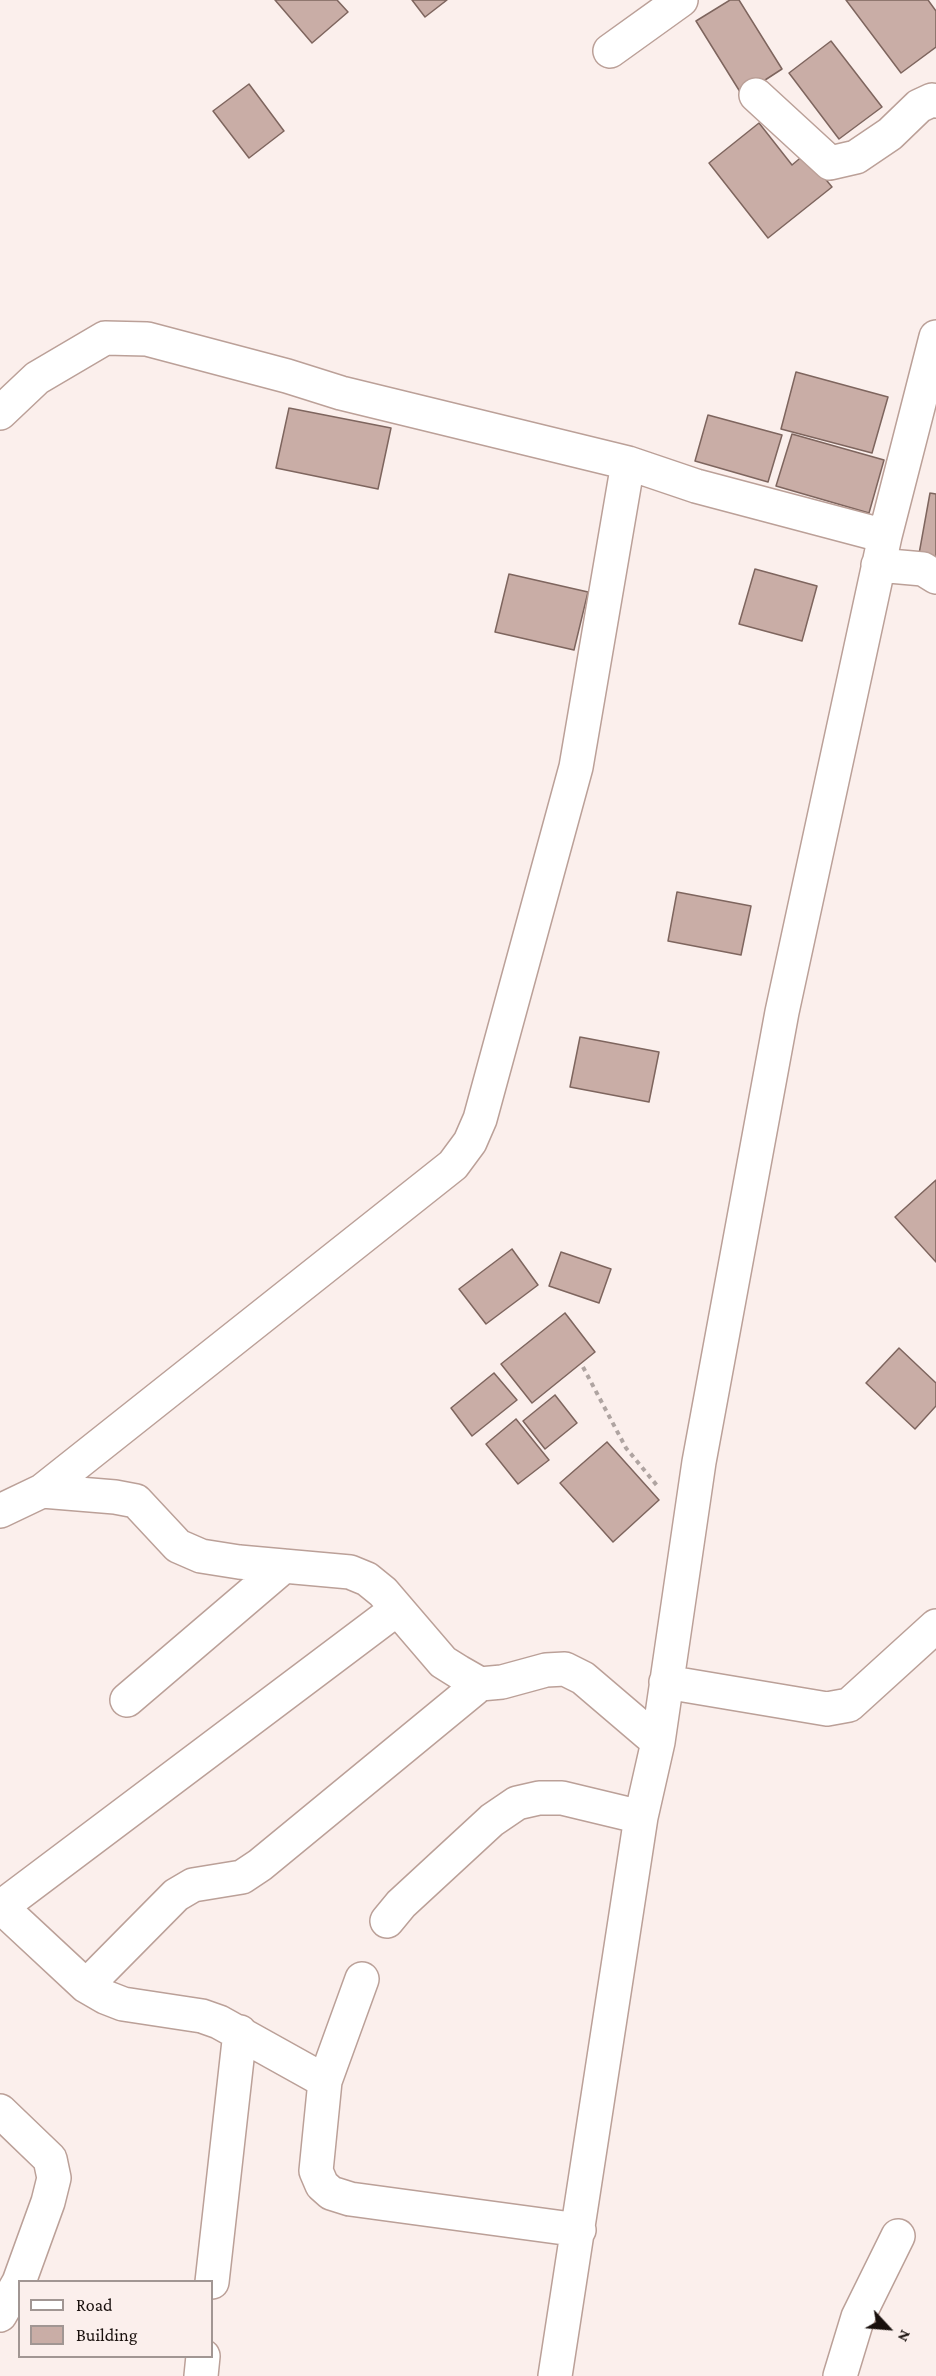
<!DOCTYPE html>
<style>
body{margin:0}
#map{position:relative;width:936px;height:2376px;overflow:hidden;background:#fbefec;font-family:"Crimson Pro",serif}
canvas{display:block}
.legend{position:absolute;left:18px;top:2280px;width:195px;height:78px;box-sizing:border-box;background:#fbefec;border:2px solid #a19693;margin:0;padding:8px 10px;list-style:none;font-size:18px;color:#19100d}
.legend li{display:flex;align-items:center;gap:12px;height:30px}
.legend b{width:30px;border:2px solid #a19693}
.north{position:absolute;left:858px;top:2298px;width:60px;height:60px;-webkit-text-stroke:4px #fbefec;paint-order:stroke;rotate:116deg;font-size:16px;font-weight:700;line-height:24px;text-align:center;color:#19100d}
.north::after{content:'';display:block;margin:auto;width:21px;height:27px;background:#19100d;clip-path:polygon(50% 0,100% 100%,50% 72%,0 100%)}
</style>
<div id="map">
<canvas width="936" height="2376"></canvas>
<ul class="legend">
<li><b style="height:8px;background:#fff"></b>Road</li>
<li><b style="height:16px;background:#c9ada6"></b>Building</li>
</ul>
<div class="north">N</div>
</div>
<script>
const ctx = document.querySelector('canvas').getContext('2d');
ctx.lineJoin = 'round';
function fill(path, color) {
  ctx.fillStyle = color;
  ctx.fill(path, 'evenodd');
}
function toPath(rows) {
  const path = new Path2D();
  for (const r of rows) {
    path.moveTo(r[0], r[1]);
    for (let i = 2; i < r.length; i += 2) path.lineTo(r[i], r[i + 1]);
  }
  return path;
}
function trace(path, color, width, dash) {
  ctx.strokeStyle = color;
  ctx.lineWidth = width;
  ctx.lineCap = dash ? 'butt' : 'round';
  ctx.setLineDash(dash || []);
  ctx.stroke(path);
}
const building = toPath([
 [275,0,337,0,348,12,312,43,275,0],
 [412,0,447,0,425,17,412,0],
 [730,0,739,0,782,69,742,95,696,21,730,0],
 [846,0,928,0,936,11,936,47,901,73,846,0],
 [831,41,882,107,839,139,789,73,831,41],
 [249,84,284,131,249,158,213,111,249,84],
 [759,123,792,165,805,154,832,187,768,238,709,163,759,123],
 [796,372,888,397,872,453,781,429,796,372],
 [289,408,391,428,378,489,276,468,289,408],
 [708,415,782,435,768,482,695,461,708,415],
 [792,434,884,460,869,513,776,486,792,434],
 [930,493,936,494,936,557,919,554,930,493],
 [755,569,817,586,802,641,739,624,755,569],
 [509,574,588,592,574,650,495,632,509,574],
 [677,892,751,906,741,955,668,941,677,892],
 [580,1037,659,1052,649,1102,570,1087,580,1037],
 [936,1180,936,1262,895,1217,936,1180],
 [512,1249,538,1285,486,1324,459,1289,512,1249],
 [561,1252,611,1269,599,1303,549,1286,561,1252],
 [565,1313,595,1352,532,1403,501,1364,565,1313],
 [899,1348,936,1383,936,1406,915,1429,866,1383,899,1348],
 [494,1373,517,1400,472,1436,451,1408,494,1373],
 [555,1395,577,1423,545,1449,523,1421,555,1395],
 [516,1419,549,1460,518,1484,486,1444,516,1419],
 [607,1442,659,1500,613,1542,560,1483,607,1442]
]);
const path = toPath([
 [583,1367,626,1448,659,1488]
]);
const street = toPath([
 [610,51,681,0],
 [756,95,830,163,856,157,890,134,919,106,932,100,936,101],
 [0,413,37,378,105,338,147,339,287,376,341,393,628,463,696,486,885,536],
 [878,565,923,569,936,577],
 [42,1491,453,1165,470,1142,480,1119,576,767,628,463],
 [0,1511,42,1491,115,1497,136,1501,178,1546,201,1556,239,1562,350,1572,367,1579,383,1592,443,1662,459,1672,480,1684,502,1682,546,1670,565,1669,583,1678,658,1742],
 [666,1682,827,1709,849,1705,936,1626],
 [127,1700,284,1566],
 [0,1906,86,1986,105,1997,123,2004,202,2016,219,2022,325,2081,316,2171,322,2185,331,2193,350,2199,579,2230],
 [1,1907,397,1609],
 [387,1921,401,1904,492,1820,517,1803,539,1798,562,1798,641,1817],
 [86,1986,176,1895,193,1885,242,1877,260,1865,480,1684],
 [325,2081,362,1979],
 [0,2111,50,2159,54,2178,48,2202,19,2282,0,2315],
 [212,2282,240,2032],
 [201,2376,203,2356],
 [555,2376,641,1817,658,1742,699,1462,782,1012,885,536,936,337],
 [840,2376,858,2317,898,2236]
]);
fill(building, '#c9ada6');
trace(building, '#7e655e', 1.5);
trace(street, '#bba098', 36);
trace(path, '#afa4a1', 4, [4.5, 4.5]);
trace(street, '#fff', 33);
</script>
